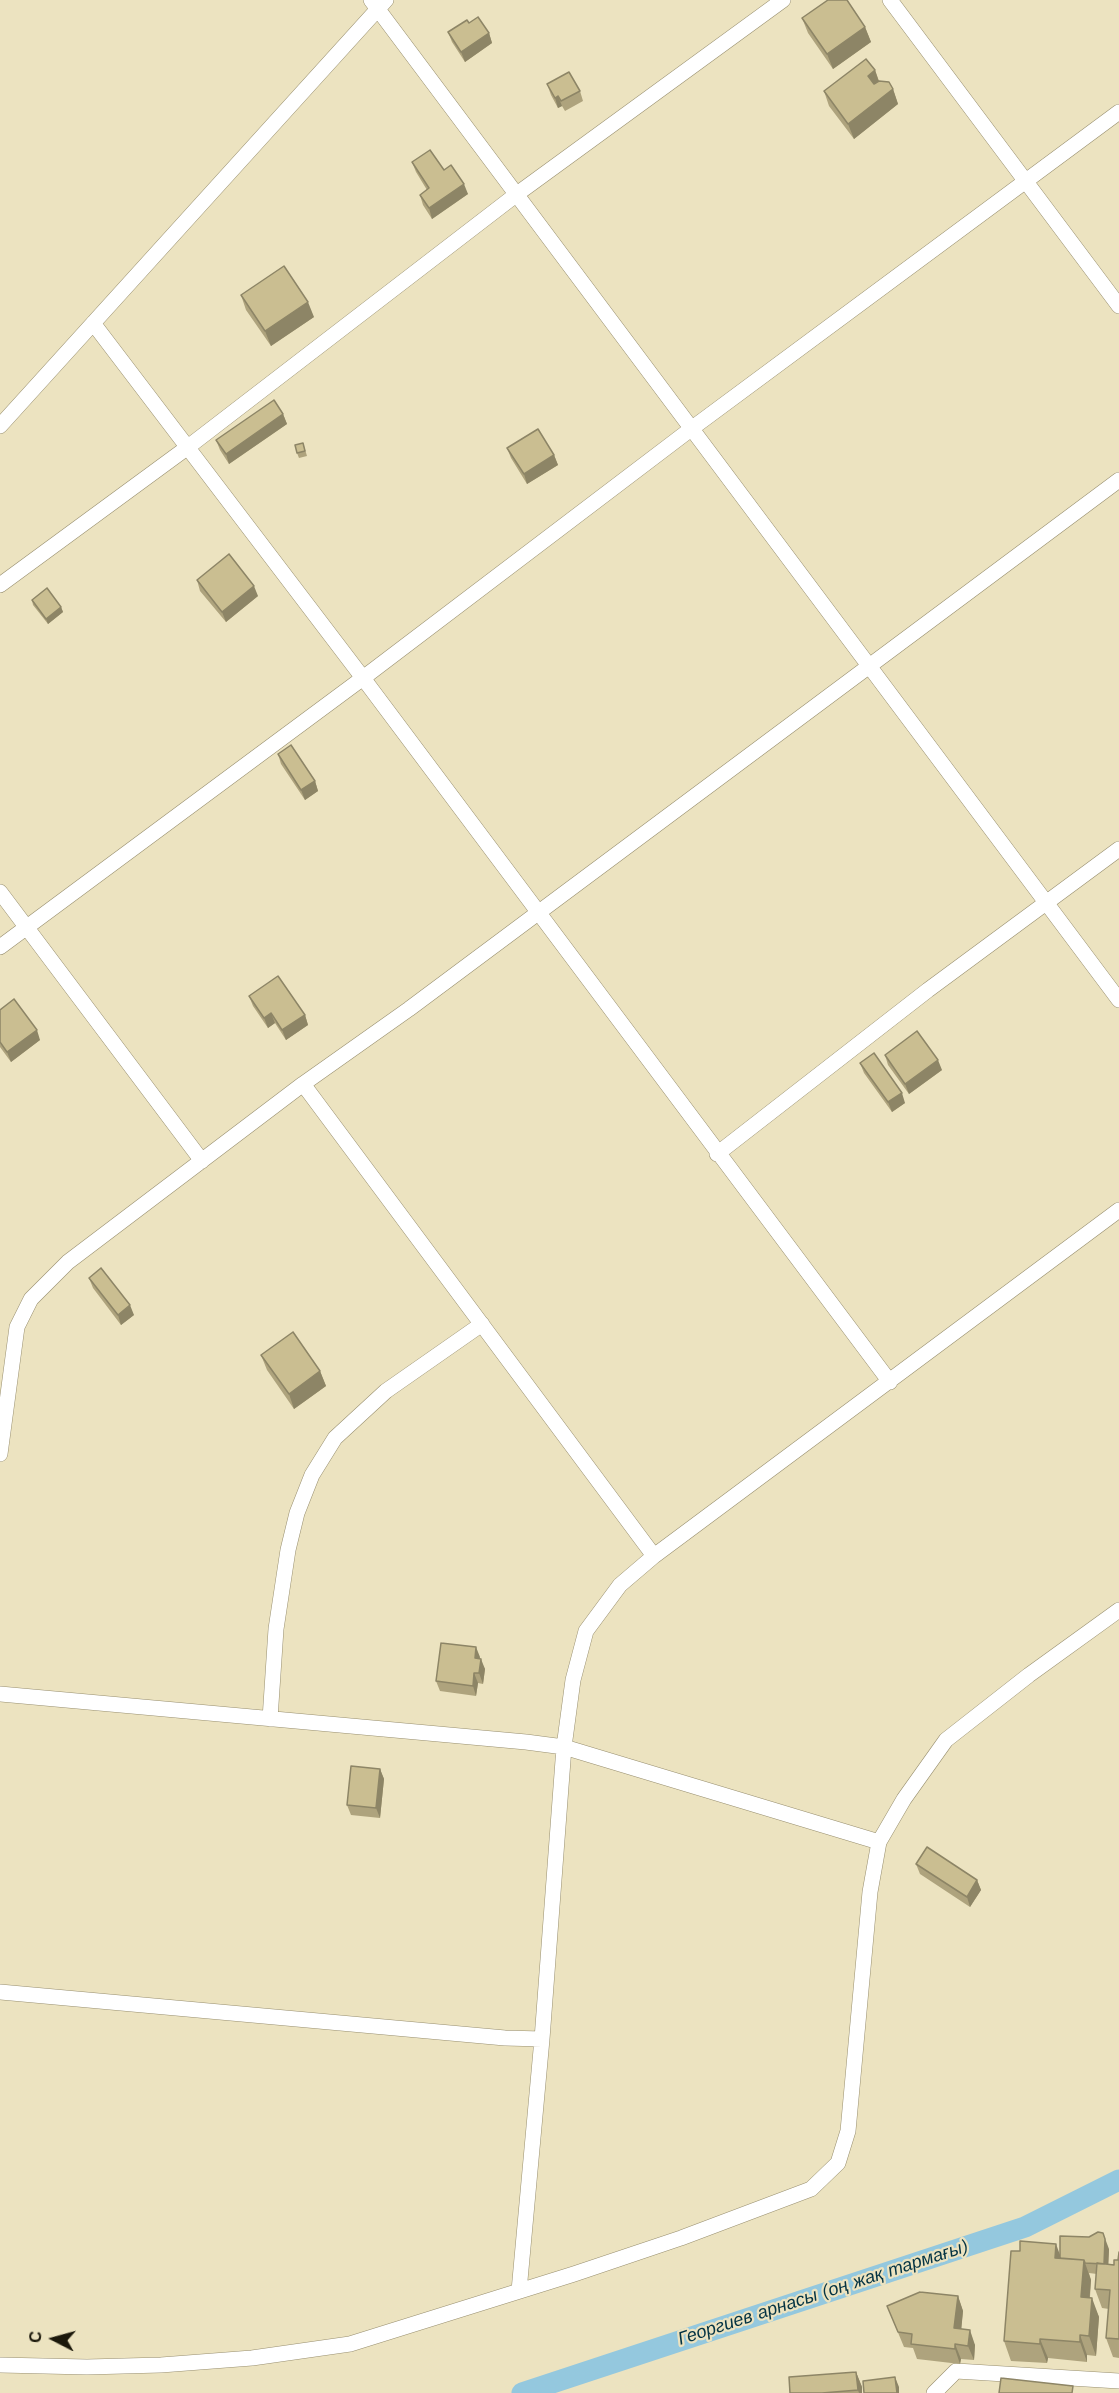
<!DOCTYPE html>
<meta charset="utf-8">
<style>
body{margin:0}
#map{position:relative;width:1119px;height:2393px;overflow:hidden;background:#ece3c0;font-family:"Work Sans",sans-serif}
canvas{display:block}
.north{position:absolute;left:24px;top:2309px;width:60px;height:60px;-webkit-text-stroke:4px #ece3c0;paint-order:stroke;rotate:276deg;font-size:16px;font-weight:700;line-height:24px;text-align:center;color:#1b180b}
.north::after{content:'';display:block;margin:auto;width:21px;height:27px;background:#1b180b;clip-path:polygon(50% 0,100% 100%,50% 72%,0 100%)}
</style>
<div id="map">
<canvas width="1119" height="2393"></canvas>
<div class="north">С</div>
</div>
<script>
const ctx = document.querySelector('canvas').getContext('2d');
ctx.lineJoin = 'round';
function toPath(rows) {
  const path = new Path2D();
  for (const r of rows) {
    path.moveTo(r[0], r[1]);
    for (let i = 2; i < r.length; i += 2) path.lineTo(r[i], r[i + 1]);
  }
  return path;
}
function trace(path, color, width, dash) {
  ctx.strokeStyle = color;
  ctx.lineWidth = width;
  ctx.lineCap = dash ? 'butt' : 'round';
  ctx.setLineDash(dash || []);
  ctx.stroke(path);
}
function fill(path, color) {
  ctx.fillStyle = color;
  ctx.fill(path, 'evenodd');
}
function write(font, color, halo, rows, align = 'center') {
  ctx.font = font + ' "Work Sans",sans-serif';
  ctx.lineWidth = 4.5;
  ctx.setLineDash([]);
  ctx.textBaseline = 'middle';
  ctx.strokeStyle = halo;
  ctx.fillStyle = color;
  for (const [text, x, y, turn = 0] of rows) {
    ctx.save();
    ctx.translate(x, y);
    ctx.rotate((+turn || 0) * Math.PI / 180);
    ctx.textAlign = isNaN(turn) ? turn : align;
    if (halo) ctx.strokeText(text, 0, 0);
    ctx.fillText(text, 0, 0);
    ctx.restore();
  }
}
const canal = toPath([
 [522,2393,1025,2227,1119,2180]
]);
const minor = toPath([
 [371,0,1119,1000],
 [890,0,1119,306],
 [93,323,363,678,890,1382],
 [0,426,386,0],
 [0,585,188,447,517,194,783,0],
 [0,892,202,1161],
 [0,947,363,678,691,429,1119,112],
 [303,1084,654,1556],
 [717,1154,928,990,1119,849],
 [0,1454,17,1327,31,1299,68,1262,303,1084,409,1009,1119,480],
 [0,1694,526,1742,564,1747,879,1842],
 [270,1719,276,1629,288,1550,297,1513,312,1475,335,1438,386,1391,482,1324],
 [0,1992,505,2038,542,2039,519,2291],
 [542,2039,564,1747,573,1680,586,1631,620,1585,654,1556,1119,1210],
 [0,2365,87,2367,161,2365,252,2358,350,2344,574,2274,681,2238,811,2189,838,2163,848,2131,870,1892,879,1842,904,1799,946,1740,1029,1675,1119,1610],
 [934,2393,956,2371,1119,2381]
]);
const wall = toPath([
 [802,18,865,27,871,42,833,69,808,33],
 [448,32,489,33,492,43,465,62,452,42],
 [875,70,879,81,893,89,898,104,854,139,829,106,824,91],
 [547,84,580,91,583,101,565,111,562,106,558,108,551,95],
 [412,162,444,170,468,194,432,219,423,205,420,195,427,190,416,172],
 [241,295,314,317,271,346,246,310],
 [283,414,287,424,229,464,220,450,216,440],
 [303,443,307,456,299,458,297,453],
 [507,448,554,455,558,465,527,484,511,458],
 [197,580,258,596,226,622,200,591],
 [32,600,61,607,63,612,48,624,33,605],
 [278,754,315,781,318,791,305,800,281,764],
 [249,996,305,1015,308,1025,286,1040,275,1023,268,1028,253,1006],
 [0,1010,40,1040,11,1062,0,1047],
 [885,1055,942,1070,909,1094,888,1065],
 [860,1063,905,1103,892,1112,864,1073],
 [89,1278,134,1315,121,1325,93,1288],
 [261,1355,320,1371,326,1386,294,1409,267,1370],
 [480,1657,479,1659,485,1669,483,1684,478,1683,476,1696,440,1691,436,1681],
 [380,1769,384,1779,380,1818,351,1815,347,1805],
 [916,1864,977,1880,981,1890,970,1907,920,1874],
 [1109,2249,1108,2264,1114,2265,1118,2260,1119,2252,1119,2358,1113,2357,1106,2338,1109,2309,1102,2308,1095,2289,1097,2274,1089,2273,1091,2280,1090,2297,1099,2317,1096,2356,1087,2355,1087,2362,1048,2358,1047,2363,1011,2361,1004,2341,1060,2255],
 [958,2296,963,2311,961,2329,975,2345,974,2360,961,2359,960,2364,917,2359,913,2348,904,2347,887,2306],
 [856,2372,862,2387,862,2393,790,2393]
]);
const shadedWall = toPath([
 [865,27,871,42,833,69,827,54],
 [489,33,492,43,465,62,461,52],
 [875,70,880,85,873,90,868,76],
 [893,89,898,104,854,139,848,124],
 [558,96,562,106,558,108,555,98],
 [464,184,468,194,432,219,429,208],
 [308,302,314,317,271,346,265,331],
 [283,414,287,424,229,464,226,454],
 [554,455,558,465,527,484,524,474],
 [254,586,258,596,226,622,222,612],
 [61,607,63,612,48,624,46,619],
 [315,781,318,791,305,800,301,790],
 [271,1013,275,1023,268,1028,264,1018],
 [305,1015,308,1025,286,1040,282,1030],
 [37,1030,40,1040,11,1062,7,1052],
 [938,1060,942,1070,909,1094,905,1084],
 [902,1093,905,1103,892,1112,888,1102],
 [130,1305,134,1315,121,1325,118,1315],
 [320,1371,326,1386,294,1409,289,1394],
 [476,1647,480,1657,478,1668,475,1658],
 [481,1659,485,1669,483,1684,479,1673],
 [474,1673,478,1683,476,1696,473,1686],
 [380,1769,384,1779,380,1818,376,1808],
 [977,1880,981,1890,970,1907,967,1897],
 [1103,2233,1109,2249,1108,2274,1104,2264],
 [1056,2244,1063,2263,1055,2258],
 [1084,2260,1091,2280,1088,2316,1081,2297],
 [958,2296,963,2311,960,2343,954,2328],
 [1092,2298,1099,2317,1096,2356,1089,2336],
 [970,2330,975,2345,974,2360,968,2346],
 [1080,2335,1087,2355,1087,2362,1080,2342],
 [1040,2339,1048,2358,1047,2363,1040,2344],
 [955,2344,961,2359,960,2364,955,2349],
 [856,2372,862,2387,862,2393,859,2393,858,2390],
 [895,2377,899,2387,899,2393,897,2393]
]);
const building = toPath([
 [828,0,847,0,865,27,827,54,802,18,828,0],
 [478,17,489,33,461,52,448,32,467,20,469,23,478,17],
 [866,59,875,70,868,76,874,84,879,81,889,82,893,89,848,124,824,91,866,59],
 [569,72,580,91,561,101,558,96,555,98,547,84,569,72],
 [430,150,444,170,451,165,464,184,429,208,420,195,429,188,412,162,430,150],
 [284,266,308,302,265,331,241,295,284,266],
 [274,400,283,414,226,454,216,440,274,400],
 [538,429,554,455,524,474,507,448,538,429],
 [303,443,305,451,297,453,295,445,303,443],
 [229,554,254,586,222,612,197,580,229,554],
 [47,588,61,607,46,619,32,600,47,588],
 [291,745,315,781,301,790,278,754,291,745],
 [278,976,305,1015,282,1030,271,1013,264,1018,249,996,278,976],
 [14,999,37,1030,7,1052,0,1042,0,1010,14,999],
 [917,1031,938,1060,905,1084,885,1055,917,1031],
 [874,1053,902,1093,888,1102,860,1063,874,1053],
 [101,1268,130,1305,118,1315,89,1278,101,1268],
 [293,1332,320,1371,289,1394,261,1355,293,1332],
 [441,1643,476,1647,475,1658,481,1659,479,1673,474,1673,473,1686,436,1681,441,1643],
 [351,1766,380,1769,376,1808,347,1805,351,1766],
 [927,1847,977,1880,967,1897,916,1864,927,1847],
 [1098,2232,1103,2233,1105,2239,1104,2264,1085,2263,1084,2260,1060,2258,1060,2236,1089,2237,1098,2232],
 [1020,2241,1056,2244,1055,2258,1084,2260,1081,2297,1092,2298,1089,2336,1080,2335,1080,2342,1040,2339,1040,2344,1004,2341,1011,2251,1020,2251,1020,2241],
 [1119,2252,1119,2339,1106,2338,1110,2290,1095,2289,1097,2263,1114,2265,1114,2260,1118,2260,1119,2252],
 [920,2292,958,2296,954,2328,970,2330,968,2346,955,2344,955,2349,911,2344,912,2334,898,2332,887,2306,920,2292],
 [856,2372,858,2390,822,2393,790,2393,789,2377,856,2372],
 [895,2377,897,2393,864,2393,863,2381,895,2377],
 [1001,2378,1073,2386,1072,2393,999,2393,1001,2378]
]);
const waterNames = [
 ["Георгиев арнасы (оң жақ тармағы)",823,2293,-18]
];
trace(canal, '#94c8de', 21);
trace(minor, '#988f6f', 16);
trace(minor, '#fff', 15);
fill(wall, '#aea37d');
fill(shadedWall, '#8d8566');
fill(building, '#cabe91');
trace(building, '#8d8566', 1.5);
write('italic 18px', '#033343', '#ece3c0', waterNames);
</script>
